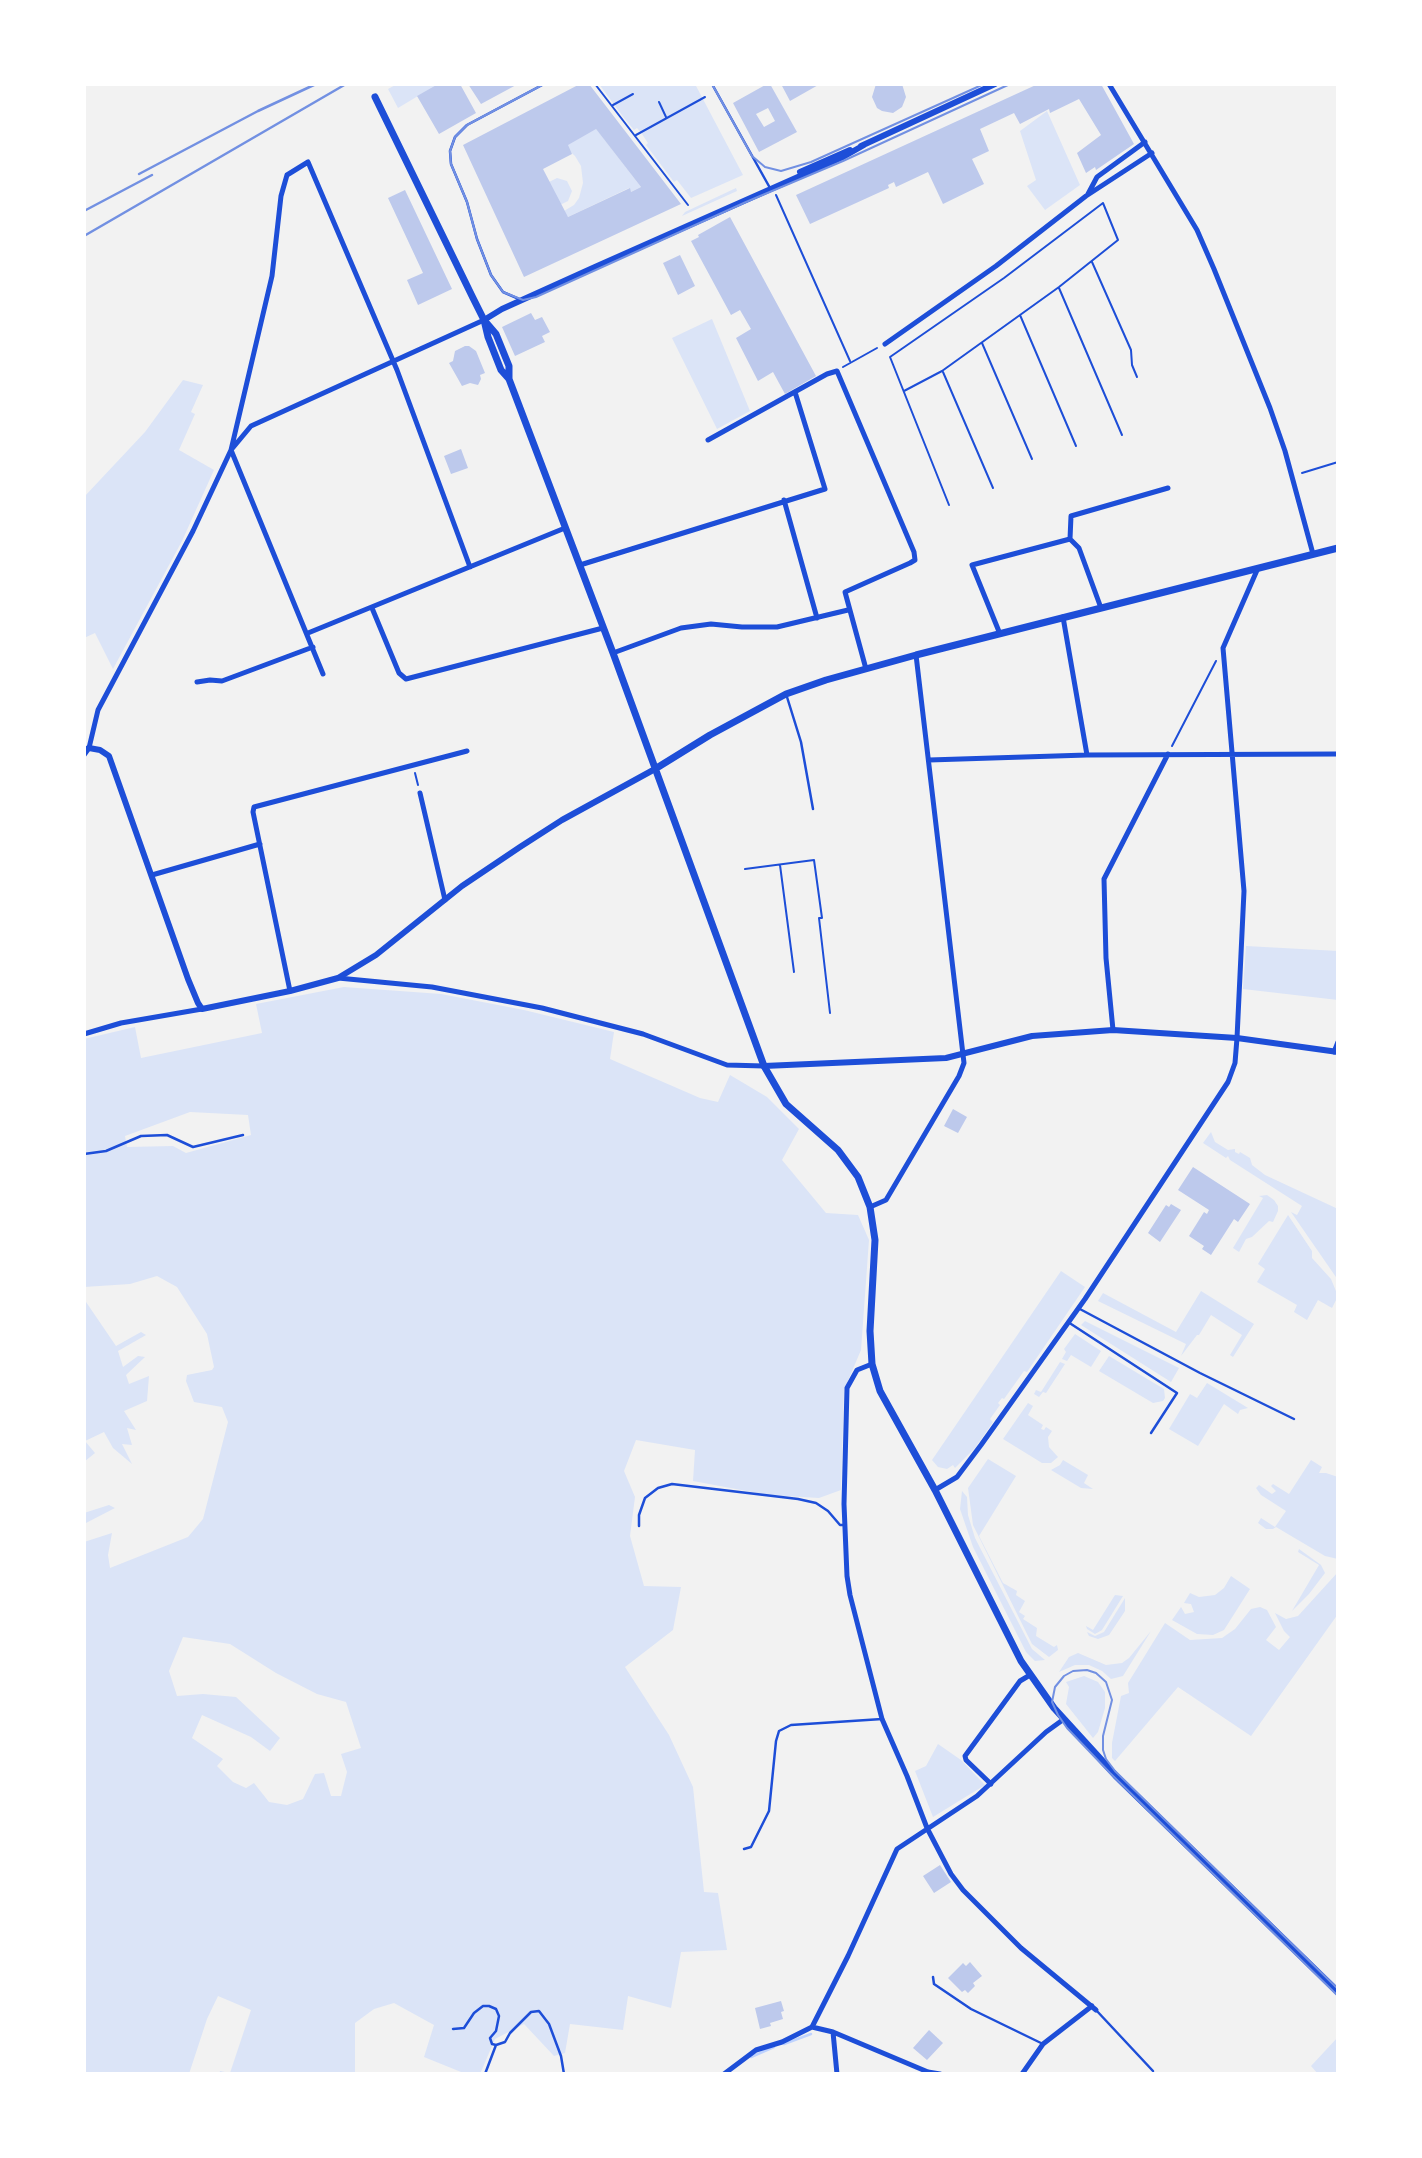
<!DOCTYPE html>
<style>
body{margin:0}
#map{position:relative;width:1422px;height:2158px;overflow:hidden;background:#f2f2f2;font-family:Poppins,sans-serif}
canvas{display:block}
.frame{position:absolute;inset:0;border:86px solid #fff;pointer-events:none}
</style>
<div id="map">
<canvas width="1422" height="2158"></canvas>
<div class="frame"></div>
</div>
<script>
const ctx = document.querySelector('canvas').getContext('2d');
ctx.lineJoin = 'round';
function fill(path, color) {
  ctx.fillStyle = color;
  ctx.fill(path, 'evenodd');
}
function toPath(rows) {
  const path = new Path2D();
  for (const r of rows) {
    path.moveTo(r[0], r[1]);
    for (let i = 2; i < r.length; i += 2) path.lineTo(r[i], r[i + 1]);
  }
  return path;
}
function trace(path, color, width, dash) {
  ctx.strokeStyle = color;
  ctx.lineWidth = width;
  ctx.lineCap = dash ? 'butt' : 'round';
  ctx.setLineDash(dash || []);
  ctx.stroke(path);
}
const green = toPath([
 [397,84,438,84,398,108,388,89],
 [599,84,695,84,743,175,691,198,677,180,674,182,646,145,648,143,642,134,637,128,634,130,624,118],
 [580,108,641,187,631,192,629,188,568,217,510,147],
 [565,147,575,156,581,166,583,183,579,198,574,205,564,211,527,150],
 [1047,111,1080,185,1045,210,1027,186,1036,180,1020,131],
 [557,178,567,181,572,191,568,201,560,205,547,183],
 [736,188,737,191,682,216,685,212],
 [712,319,750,411,717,429,672,338],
 [183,380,203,385,191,412,195,414,179,450,214,470,182,541,113,669,95,633,84,638,84,497,145,432],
 [1246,946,1338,951,1338,1000,1243,989],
 [344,987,441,994,524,1010,614,1032,610,1059,700,1098,718,1102,730,1075,767,1097,799,1129,782,1160,826,1213,858,1215,869,1240,861,1350,844,1390,841,1490,819,1498,768,1495,693,1481,695,1450,636,1440,624,1471,635,1497,630,1536,644,1586,681,1587,673,1630,625,1667,669,1735,693,1787,704,1892,718,1893,727,1950,681,1952,671,2008,628,1996,623,2030,570,2024,565,2053,554,2056,524,2024,495,2039,480,2074,466,2074,424,2057,434,2025,394,2003,374,2009,355,2023,355,2074,219,2074,220,2071,230,2073,251,2010,218,1996,207,2019,189,2074,84,2074,84,1542,112,1533,108,1555,110,1568,188,1537,203,1519,228,1422,222,1407,194,1402,186,1381,187,1375,212,1370,214,1367,207,1334,177,1287,157,1276,130,1284,84,1287,84,1039,135,1027,141,1058,262,1033,256,1004],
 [190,1112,248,1115,251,1135,186,1153,173,1146,127,1147,125,1136],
 [183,1637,230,1644,276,1673,317,1694,346,1702,361,1748,341,1754,347,1772,341,1796,331,1796,324,1773,315,1774,303,1799,287,1805,269,1802,254,1783,246,1788,233,1782,217,1766,223,1759,192,1738,202,1715,251,1737,270,1751,280,1738,236,1697,203,1694,177,1696,169,1671],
 [1211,1132,1215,1142,1228,1150,1235,1149,1235,1152,1239,1154,1240,1152,1250,1158,1252,1165,1265,1175,1338,1209,1338,1280,1291,1212,1297,1215,1302,1206,1230,1160,1228,1156,1226,1158,1203,1143],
 [1267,1195,1274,1200,1278,1206,1278,1211,1273,1222,1269,1221,1252,1237,1246,1239,1239,1252,1233,1248,1263,1198,1259,1196],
 [1288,1215,1312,1251,1312,1258,1331,1279,1338,1296,1332,1308,1318,1300,1307,1320,1294,1312,1297,1305,1257,1282,1265,1269,1258,1264],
 [1061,1271,1085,1287,1027,1372,1024,1371,1004,1399,1002,1398,998,1403,1000,1405,990,1419,993,1422,975,1448,955,1468,953,1465,947,1469,938,1467,932,1460],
 [1201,1291,1254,1324,1233,1357,1230,1355,1242,1335,1211,1315,1199,1335,1197,1335,1181,1356,1186,1344,1098,1301,1103,1293,1176,1332],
 [84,1299,116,1346,141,1332,146,1335,118,1351,123,1367,138,1356,145,1357,126,1375,129,1384,149,1376,147,1401,124,1411,136,1430,127,1428,132,1445,122,1444,132,1464,113,1448,104,1432,85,1441,95,1453,84,1462],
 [1085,1321,1179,1368,1171,1382,1081,1325],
 [1075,1334,1101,1351,1091,1367,1071,1355,1067,1361,1062,1359,1066,1352,1064,1349],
 [1109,1356,1164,1389,1165,1398,1163,1401,1153,1403,1099,1371],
 [1060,1362,1065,1364,1046,1393,1043,1392,1039,1397,1034,1394,1036,1390,1041,1392],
 [1207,1383,1248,1408,1240,1410,1238,1414,1224,1404,1198,1446,1169,1429,1190,1394,1197,1398],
 [1028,1403,1033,1406,1028,1415,1043,1425,1041,1429,1044,1430,1046,1427,1052,1431,1048,1437,1049,1447,1058,1457,1051,1463,1042,1463,1003,1439],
 [988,1459,1016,1476,979,1536,1003,1583,1017,1591,1016,1595,1025,1601,1019,1612,1025,1616,1023,1619,1037,1628,1036,1636,1054,1647,1057,1645,1058,1650,1049,1657,1032,1644,973,1525,968,1488],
 [1063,1460,1088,1475,1084,1483,1093,1489,1081,1488,1051,1470,1060,1465],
 [1311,1460,1322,1467,1319,1473,1326,1473,1338,1477,1338,1559,1325,1556,1276,1527,1273,1529,1266,1529,1258,1523,1261,1518,1275,1527,1286,1511,1261,1495,1256,1488,1259,1485,1272,1494,1276,1491,1271,1486,1273,1484,1289,1494],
 [962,1491,967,1497,968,1515,975,1538,1032,1649,1045,1660,1035,1661,1026,1652,973,1547,960,1509],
 [109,1505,115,1508,84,1524,84,1513],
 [1299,1549,1321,1565,1325,1573,1309,1594,1292,1611,1319,1565,1298,1552],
 [1338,1572,1338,1614,1251,1736,1178,1687,1115,1761,1112,1758,1112,1743,1121,1696,1129,1693,1128,1683,1165,1623,1190,1640,1222,1638,1235,1629,1251,1609,1260,1607,1267,1610,1276,1627,1266,1640,1279,1650,1290,1637,1284,1631,1275,1613,1286,1619,1298,1616],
 [1231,1576,1250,1589,1224,1630,1213,1635,1197,1634,1172,1620,1181,1607,1185,1614,1194,1612,1191,1604,1184,1603,1190,1593,1199,1597,1215,1595,1224,1588],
 [1115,1595,1123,1596,1102,1630,1095,1634,1087,1629,1086,1626,1093,1630],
 [1125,1598,1125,1611,1109,1635,1098,1639,1089,1636,1087,1632,1095,1636,1104,1632],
 [1151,1631,1123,1676,1111,1679,1102,1671,1089,1665,1075,1665,1059,1672,1069,1657,1078,1653,1106,1665,1122,1663,1129,1658],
 [1084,1676,1098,1682,1105,1692,1105,1708,1098,1732,1093,1738,1066,1704,1069,1687,1066,1682],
 [938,1744,961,1760,985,1785,933,1817,915,1771,926,1766],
 [1338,2037,1338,2074,1318,2074,1311,2066]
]);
const stream = toPath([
 [784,2044,811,2034],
 [751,2057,774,2047]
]);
const building = toPath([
 [438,84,460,84,476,113,439,134,417,96],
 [468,84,518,84,481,104],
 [580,84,589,84,681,204,524,277,463,145],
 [596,129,641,187,631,192,630,188,568,217,543,169,572,154,568,145],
 [767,84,770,84,797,132,759,152,733,103],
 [768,108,775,121,764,127,756,114],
 [781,84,820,84,790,101],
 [876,84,902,84,906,97,902,107,893,113,882,111,877,108,872,97],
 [1038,84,1101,84,1134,144,1096,170,1095,167,1086,173,1077,153,1101,135,1079,99,1050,113,1049,109,1020,124,1014,113,980,129,989,151,972,159,984,184,943,204,928,172,896,187,894,182,888,185,889,188,810,224,796,195],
 [405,190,452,289,418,305,407,280,423,273,388,198],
 [730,217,816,376,785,394,773,372,758,381,736,338,751,329,740,310,731,315,691,241,699,237,698,235],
 [680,255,695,286,678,295,663,263],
 [531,313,535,320,542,317,550,332,542,336,545,342,515,356,502,327],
 [465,346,469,346,476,351,485,373,480,375,481,379,478,385,470,383,462,386,449,363,453,361,455,351],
 [461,449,468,468,451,474,444,456],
 [953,1109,967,1117,958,1133,944,1126],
 [1193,1167,1250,1204,1238,1222,1234,1219,1211,1255,1202,1249,1204,1246,1189,1236,1204,1212,1207,1214,1209,1210,1178,1190],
 [1171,1204,1181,1210,1160,1242,1148,1233,1166,1205,1169,1207],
 [940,1865,951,1882,934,1893,923,1876],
 [970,1962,982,1976,973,1983,975,1986,968,1993,965,1990,962,1992,948,1978,963,1963,966,1966],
 [781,2001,784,2011,781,2012,783,2019,770,2023,771,2026,760,2029,755,2008],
 [929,2030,943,2043,927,2060,913,2048]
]);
const path = toPath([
 [595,84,688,205],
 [659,102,666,117],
 [613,105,633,94],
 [636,135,705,97],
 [776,195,850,361],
 [1092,262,1131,350,1132,365,1137,377],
 [1059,288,1122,435],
 [1020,315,1076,446],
 [982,343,1032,459],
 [843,367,877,348],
 [943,372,993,488],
 [904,391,942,371,1059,287,1118,240,1103,203,1004,278,890,357,949,505],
 [1302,473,1338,462],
 [1172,746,1216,661],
 [415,773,418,785],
 [780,865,794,972],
 [745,869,814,860,822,918,819,918,830,1013]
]);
const service = toPath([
 [712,84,770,188],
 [519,299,503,292,491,275,477,239,467,202,451,164,450,151,455,137,467,125,544,84],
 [787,697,801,742,813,809],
 [84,1154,106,1151,141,1136,167,1135,193,1147,243,1135],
 [1078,1308,1200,1373,1294,1419],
 [1068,1322,1177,1393,1151,1433],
 [639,1526,639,1515,645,1498,658,1488,672,1484,798,1499,816,1503,828,1511,840,1525,845,1525],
 [744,1849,751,1847,769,1811,776,1741,779,1731,791,1725,882,1719],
 [933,1977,934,1984,971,2009,1043,2044],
 [1096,2010,1153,2071],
 [453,2029,464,2028,474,2013,483,2006,489,2006,496,2009,499,2016,496,2031,490,2038,492,2044,496,2045,505,2042,510,2033,531,2012,539,2011,549,2024,561,2056,564,2074],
 [485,2074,496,2045]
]);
const minor = toPath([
 [1109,84,1197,230,1214,269,1270,408,1285,451,1313,554],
 [1088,194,1097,177,1145,142],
 [885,344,996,266,1086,196,1152,153],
 [708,440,827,374,837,371,914,552,915,560,910,563,845,592,866,669],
 [784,500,817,618],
 [1070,539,1079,548,1101,608],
 [580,565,825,489,795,392],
 [372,608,399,673,406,679,603,628],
 [1063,617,1087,755],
 [308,633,565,528],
 [1000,634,972,565,1070,539,1071,516,1168,488],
 [613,653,681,628,711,624,742,627,777,627,848,610],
 [323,674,231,450,251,426,484,320],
 [197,682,210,680,222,681,313,647],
 [84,755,89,748,98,710,193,531,231,450,272,276,281,196,287,175,308,162,397,370,470,567],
 [929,760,1087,755,1338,754],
 [420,793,445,900],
 [152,875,260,844],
 [338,978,432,987,542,1008,643,1034,727,1065,764,1066],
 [290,991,253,812,254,807,467,751],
 [1113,1030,1106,958,1104,879,1168,754],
 [84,1034,121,1023,202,1009],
 [1334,1052,1338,1042],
 [870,1207,886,1200,959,1076,964,1063,916,655],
 [872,1364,857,1370,847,1388,844,1504,847,1576,850,1595,882,1719,907,1776,927,1828,951,1874,963,1890,1021,1948,1096,2010],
 [935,1490,957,1477,981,1445,1085,1299,1228,1082,1235,1063,1237,1038,1244,891,1223,648,1258,568],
 [991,1784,966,1760,965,1756,1020,1681,1030,1675],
 [812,2027,848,1956,897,1849,977,1796,1046,1732,1064,1719],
 [833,2032,837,2074],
 [724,2074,756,2050,782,2042,812,2027,833,2032,928,2072,940,2074],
 [1022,2074,1043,2044,1092,2006]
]);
const tertiary = toPath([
 [861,146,995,84],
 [800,172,850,150],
 [484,320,502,309,595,267,843,157,864,145],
 [84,750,89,748,100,750,109,756,188,979,198,1003,202,1009,290,991,338,978,376,955,462,886,520,847,562,820,655,769],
 [764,1066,946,1058,1032,1036,1113,1030,1237,1038,1338,1052]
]);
const secondary = toPath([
 [375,97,473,298,484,320,496,334,509,366,509,379],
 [484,320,488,337,501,370,509,379,613,653,764,1066,786,1104,838,1150,858,1177,870,1207,875,1240,870,1331,872,1364,880,1391,935,1490,1021,1661,1054,1708,1116,1776,1338,1992],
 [655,769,710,735,786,694,826,680,916,655,1338,548]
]);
const tram = toPath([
 [544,84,467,125,455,137,450,151,451,164,467,202,477,239,491,275,503,292,523,300,536,297,746,202,843,161,1010,84],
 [712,84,752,156,765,167,781,171,811,162,984,84],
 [1338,1989,1115,1771,1106,1759,1103,1750,1103,1736,1112,1700,1106,1682,1096,1673,1087,1670,1073,1671,1064,1676,1055,1687,1052,1702,1058,1715,1067,1728,1110,1773,1338,1996]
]);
const rail = toPath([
 [139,174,258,111,316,84],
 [84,211,152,175],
 [84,236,346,84]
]);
fill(green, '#dbe4f7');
trace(stream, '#bfd3fe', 2.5);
fill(building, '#bdc9ec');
trace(path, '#1d4ed8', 2);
trace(service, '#1d4ed8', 2.5);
trace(minor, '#1d4ed8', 5);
trace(tertiary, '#1d4ed8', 6);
trace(secondary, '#1d4ed8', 7);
trace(tram, '#7290e2', 2);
trace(rail, '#7290e2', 2.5);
</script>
